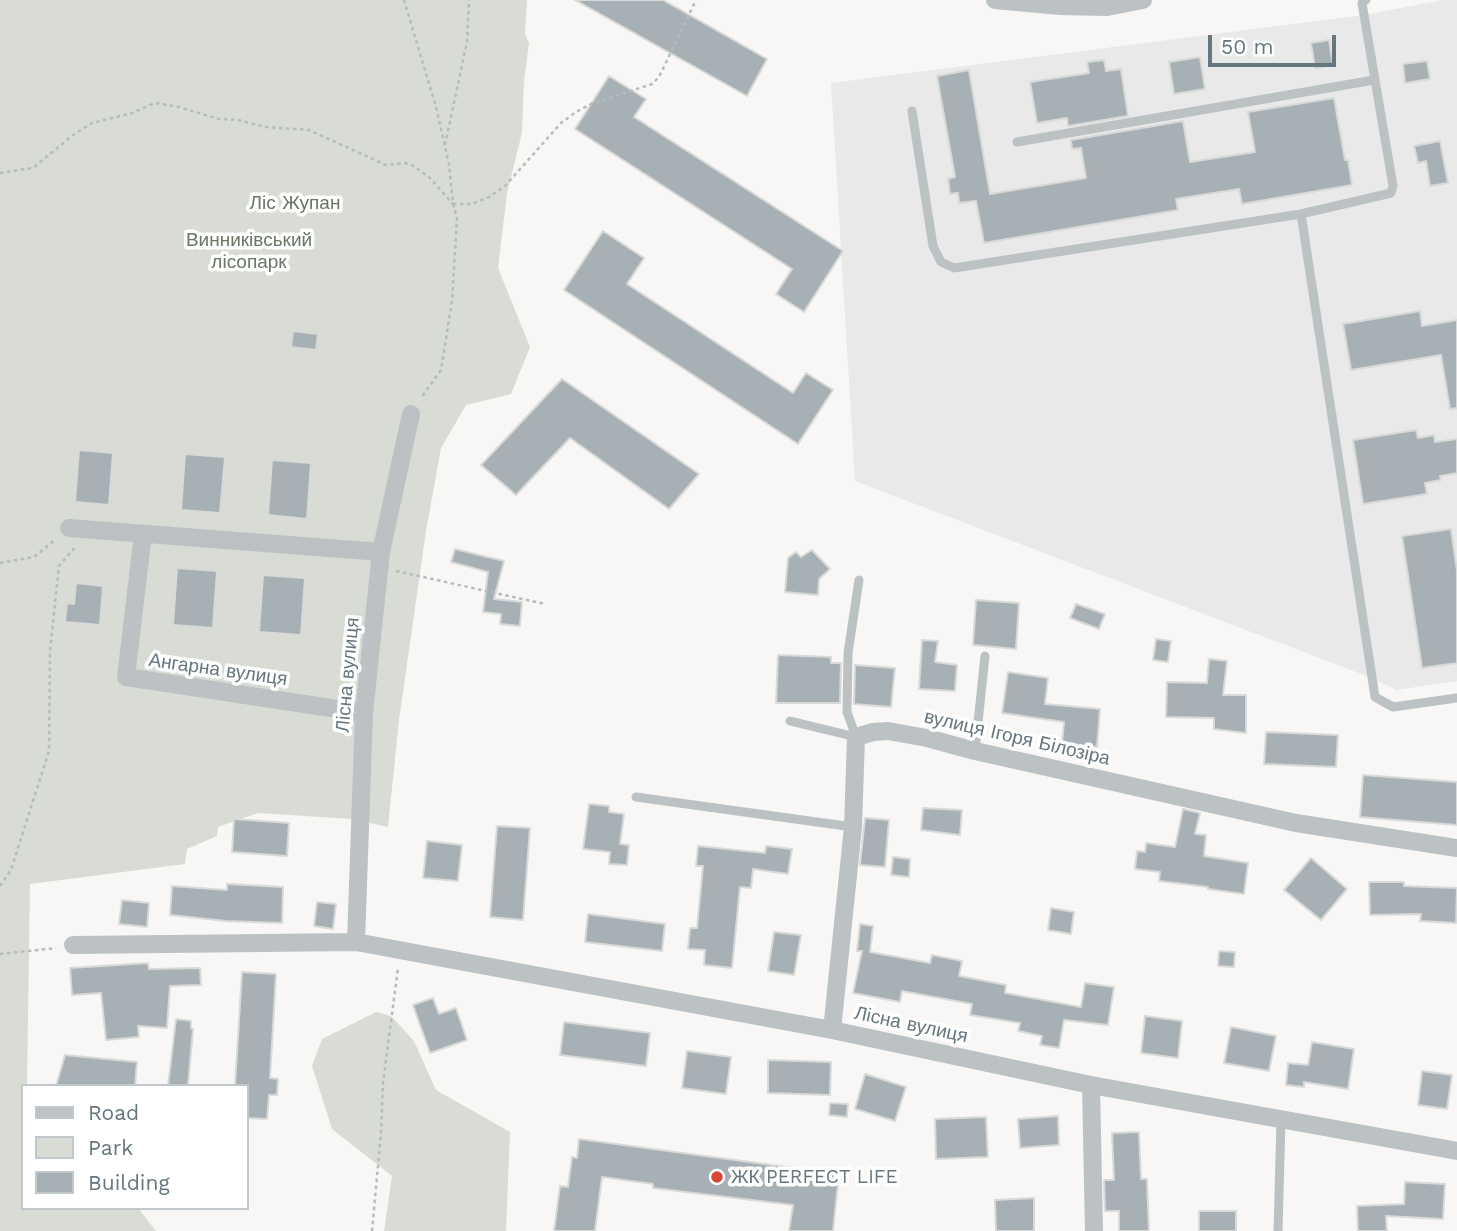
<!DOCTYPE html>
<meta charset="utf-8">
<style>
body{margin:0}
#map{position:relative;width:1457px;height:1231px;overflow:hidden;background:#f8f7f5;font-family:"Work Sans",sans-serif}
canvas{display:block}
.legend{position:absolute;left:21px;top:1084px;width:228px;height:126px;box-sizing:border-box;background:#fff;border:2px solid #c1c8cb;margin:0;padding:9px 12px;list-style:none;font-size:21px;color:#65767e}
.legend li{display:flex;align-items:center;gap:14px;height:35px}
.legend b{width:35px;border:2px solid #c1c8cb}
.scale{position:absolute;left:1208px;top:35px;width:128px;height:32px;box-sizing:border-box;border:4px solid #65767e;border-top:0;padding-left:9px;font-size:21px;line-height:24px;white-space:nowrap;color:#65767e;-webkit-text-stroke:5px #fff;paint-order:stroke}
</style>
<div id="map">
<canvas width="1457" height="1231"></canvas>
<ul class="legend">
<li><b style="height:9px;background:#bcc2c4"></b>Road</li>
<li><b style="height:19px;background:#d8dcd4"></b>Park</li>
<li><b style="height:19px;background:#a7b0b4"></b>Building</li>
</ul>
<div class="scale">50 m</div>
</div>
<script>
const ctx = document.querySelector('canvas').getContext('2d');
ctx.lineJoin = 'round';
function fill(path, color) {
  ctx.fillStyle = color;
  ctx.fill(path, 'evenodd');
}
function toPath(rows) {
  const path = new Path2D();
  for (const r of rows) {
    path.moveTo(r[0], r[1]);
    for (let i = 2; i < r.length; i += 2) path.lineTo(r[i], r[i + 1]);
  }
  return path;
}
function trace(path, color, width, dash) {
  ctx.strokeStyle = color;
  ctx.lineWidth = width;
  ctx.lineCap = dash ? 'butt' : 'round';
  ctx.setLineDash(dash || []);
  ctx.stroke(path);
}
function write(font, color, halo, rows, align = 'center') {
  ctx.font = font + ' "Work Sans",sans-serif';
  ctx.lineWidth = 7;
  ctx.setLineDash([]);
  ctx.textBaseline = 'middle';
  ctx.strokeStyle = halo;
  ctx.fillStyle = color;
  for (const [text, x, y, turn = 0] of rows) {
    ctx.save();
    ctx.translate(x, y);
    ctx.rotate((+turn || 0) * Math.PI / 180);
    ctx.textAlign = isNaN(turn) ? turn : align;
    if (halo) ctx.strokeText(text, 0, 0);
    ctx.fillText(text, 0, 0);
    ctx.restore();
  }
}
const built = toPath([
 [1443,0,1457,0,1457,681,1396,690,1372,678,855,481,831,83,1364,15]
]);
const green = toPath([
 [0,0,527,0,525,34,529,43,524,81,522,133,507,193,498,268,530,347,511,394,466,405,441,448,426,531,399,720,388,827,352,819,258,813,218,827,217,836,187,849,185,864,30,884,27,1086,23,1086,23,1208,138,1208,156,1231,0,1231],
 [376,1012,391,1016,414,1041,436,1090,510,1132,506,1231,384,1231,392,1176,332,1129,312,1066,322,1039]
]);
const building = toPath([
 [575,0,663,0,767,59,747,96,575,0],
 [1329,40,1333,65,1315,68,1311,43,1329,40],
 [1200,57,1205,89,1174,94,1169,62,1200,57],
 [1104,60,1106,71,1121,69,1128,116,1068,126,1067,118,1037,123,1030,82,1089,73,1087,62,1104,60],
 [1427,61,1430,79,1405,83,1403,64,1427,61],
 [969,70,990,194,1086,178,1081,148,1072,149,1071,140,1183,121,1190,162,1255,152,1248,112,1334,98,1345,160,1348,160,1352,185,1242,204,1239,189,1176,199,1178,210,984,243,976,201,959,203,958,193,950,194,948,179,955,177,937,76,969,70],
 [609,76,646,99,634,117,843,251,804,312,776,294,792,269,575,129,609,76],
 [1440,141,1448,183,1430,186,1426,161,1418,163,1414,146,1440,141],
 [603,231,644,258,627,284,793,393,806,373,833,390,798,444,564,290,603,231],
 [1420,311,1422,326,1457,320,1457,408,1450,409,1441,355,1351,370,1343,324,1420,311],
 [293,331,318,334,316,350,291,347,293,331],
 [562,379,699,474,669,509,570,438,516,495,481,465,562,379],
 [1416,430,1418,438,1434,435,1435,442,1457,439,1457,473,1440,476,1441,480,1425,483,1427,494,1363,504,1353,440,1416,430],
 [79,450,113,453,109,505,75,502,79,450],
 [185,454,225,457,220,513,181,510,185,454],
 [272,460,311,463,307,519,268,515,272,460],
 [1451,529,1457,571,1457,663,1422,668,1402,536,1451,529],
 [455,549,504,561,494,599,522,602,520,626,500,624,501,614,483,612,488,572,451,562,455,549],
 [812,550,830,569,819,579,818,595,785,592,788,558,796,552,801,557,812,550],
 [177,568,217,571,213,628,173,625,177,568],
 [263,575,305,578,301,635,259,632,263,575],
 [76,583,103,586,100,625,65,622,67,603,74,604,76,583],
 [976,600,1019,603,1016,649,973,645,976,600],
 [1076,604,1105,614,1099,629,1070,618,1076,604],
 [1156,639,1171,641,1168,662,1153,660,1156,639],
 [922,640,938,641,935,662,957,665,955,691,919,689,922,640],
 [778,655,831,657,831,663,841,663,840,703,776,703,778,655],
 [1209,659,1227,661,1223,695,1246,695,1246,733,1214,729,1214,718,1166,717,1167,682,1207,683,1209,659],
 [855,665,895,668,891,707,854,704,855,665],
 [1008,672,1048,678,1045,704,1100,709,1097,747,1062,743,1064,722,1002,713,1008,672],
 [1266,732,1338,735,1336,767,1264,764,1266,732],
 [1363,775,1457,782,1457,825,1360,817,1363,775],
 [589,804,609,806,609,812,624,814,620,844,629,845,627,865,609,864,610,852,583,849,589,804],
 [923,808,962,810,960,835,921,830,923,808],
 [1183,809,1200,813,1195,834,1206,835,1204,856,1248,863,1244,894,1208,889,1208,887,1159,881,1160,872,1135,869,1137,851,1145,852,1146,843,1175,847,1183,809],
 [865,818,889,820,885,867,860,865,865,818],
 [234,819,289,823,287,856,232,852,234,819],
 [497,826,530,828,523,920,490,917,497,826],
 [427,841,462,845,458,881,423,878,427,841],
 [698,846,765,853,766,846,792,849,788,874,753,869,751,888,740,887,732,968,704,965,705,950,688,949,690,928,697,928,703,866,696,866,698,846],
 [893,857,910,859,909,877,891,875,893,857],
 [1311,858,1347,889,1321,920,1284,890,1311,858],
 [1369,882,1404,882,1404,886,1457,888,1456,923,1420,921,1421,914,1370,915,1369,882],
 [227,884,283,887,282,923,226,921,170,915,172,886,227,890,227,884],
 [122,900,149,903,147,927,119,924,122,900],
 [317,902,336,904,333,929,314,926,317,902],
 [1051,908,1074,912,1071,934,1048,930,1051,908],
 [588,914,665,924,662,951,585,942,588,914],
 [860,924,873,926,870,952,930,963,932,955,962,961,959,976,1006,985,1005,993,1081,1007,1085,983,1114,987,1108,1025,1064,1020,1059,1048,1040,1045,1042,1036,1018,1031,1020,1023,970,1015,972,1004,902,991,900,1002,853,993,862,951,857,951,860,924],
 [774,932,801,935,794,975,768,971,774,932],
 [1219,951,1235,952,1234,967,1218,966,1219,951],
 [148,963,149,969,200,968,201,985,170,986,167,1028,138,1026,139,1037,106,1040,101,993,72,995,70,968,148,963],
 [242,972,276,974,270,1078,278,1079,277,1095,269,1095,267,1119,247,1118,247,1086,235,1086,242,972],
 [433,998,439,1014,456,1008,467,1040,430,1053,413,1005,433,998],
 [1145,1016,1182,1021,1178,1058,1141,1053,1145,1016],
 [176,1019,191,1021,191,1028,193,1029,188,1086,168,1086,176,1019],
 [564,1022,650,1033,646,1066,560,1055,564,1022],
 [1231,1027,1276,1036,1269,1071,1224,1063,1231,1027],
 [1312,1042,1354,1049,1348,1089,1304,1082,1304,1087,1286,1085,1288,1063,1308,1065,1312,1042],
 [687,1051,731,1057,726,1094,682,1088,687,1051],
 [65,1055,137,1062,135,1086,56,1086,65,1055],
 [768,1060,831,1062,830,1095,768,1093,768,1060],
 [1422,1071,1452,1075,1447,1109,1418,1105,1422,1071],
 [865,1074,906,1087,895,1121,855,1109,865,1074],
 [830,1103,848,1104,847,1117,829,1115,830,1103],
 [1058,1116,1059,1145,1020,1148,1018,1119,1058,1116],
 [986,1117,988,1157,936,1159,935,1119,986,1117],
 [1139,1132,1141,1179,1147,1179,1149,1231,1119,1231,1119,1211,1105,1211,1104,1180,1114,1180,1112,1133,1139,1132],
 [579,1139,839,1174,833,1231,789,1231,793,1205,653,1188,653,1184,602,1177,595,1231,554,1231,560,1186,568,1187,572,1157,577,1158,579,1139],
 [1405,1182,1445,1184,1443,1219,1386,1216,1387,1231,1358,1231,1357,1206,1404,1204,1405,1182],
 [1034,1198,1034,1231,996,1231,995,1200,1034,1198],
 [1199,1211,1236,1211,1236,1231,1199,1231,1199,1211]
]);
const path = toPath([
 [404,0,436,107,449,164,453,204,457,218,452,301,441,370,421,398],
 [445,145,467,42,469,0],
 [0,173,33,168,73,135,92,123,132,113,155,103,179,107,219,119,238,120,266,127,309,130,386,165,405,163,412,165,429,177,453,204],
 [453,204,472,204,489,197,505,186,561,123,576,112,591,104,652,84,659,77,696,0],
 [0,563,34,557,56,539],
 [396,571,545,604],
 [0,886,11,870,49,751,50,651,59,566,76,546],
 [0,954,56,948],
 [372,1231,381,1133,383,1083,398,968]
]);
const service = toPath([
 [912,111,933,246,941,262,954,268,1301,214,1391,193,1393,186,1364,15,1362,3,1366,0],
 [1017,142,1374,80],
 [1301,214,1375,697,1393,707,1457,698],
 [790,721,856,737,847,712,848,653,859,580],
 [975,751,985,656],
 [636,797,853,827],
 [1278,1231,1281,1120]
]);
const minor = toPath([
 [995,0,1060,6,1107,7,1143,0],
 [69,528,381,552],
 [143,534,126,677,364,713],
 [356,942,364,713,381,552,411,414],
 [73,945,356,942,832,1030,1091,1085,1457,1151],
 [832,1030,853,827,856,737,873,732,888,731,927,738,975,751,1296,823,1457,848],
 [1091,1085,1094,1231]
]);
const markers = [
 [717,1177,7,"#d74735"]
];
const parkNames = [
 ["Ліс Жупан",295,203],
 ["Винниківський",249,240],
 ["лісопарк",249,262]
];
const streetNames = [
 ["Ангарна вулиця",218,670,8],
 ["Лісна вулиця",348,675,-85],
 ["вулиця Ігоря Білозіра",1017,738,13],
 ["Лісна вулиця",911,1025,12]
];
const poiNames = [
 ["ЖК PERFECT LIFE",731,1177]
];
fill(built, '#e8e9e8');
fill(green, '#d8dcd4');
fill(building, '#a7b0b4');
trace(building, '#d9d9d7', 2);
trace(path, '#b7bbbd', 2.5, [3.5, 3.5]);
trace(service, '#bcc2c4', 9);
trace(minor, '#bcc2c4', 18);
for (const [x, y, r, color] of markers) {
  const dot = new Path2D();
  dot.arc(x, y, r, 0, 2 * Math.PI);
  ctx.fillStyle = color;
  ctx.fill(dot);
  trace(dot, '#fff', 2.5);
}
write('19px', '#697763', '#fff', parkNames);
write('19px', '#65767e', '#fff', streetNames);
write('19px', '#65767e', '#fff', poiNames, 'left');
</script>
